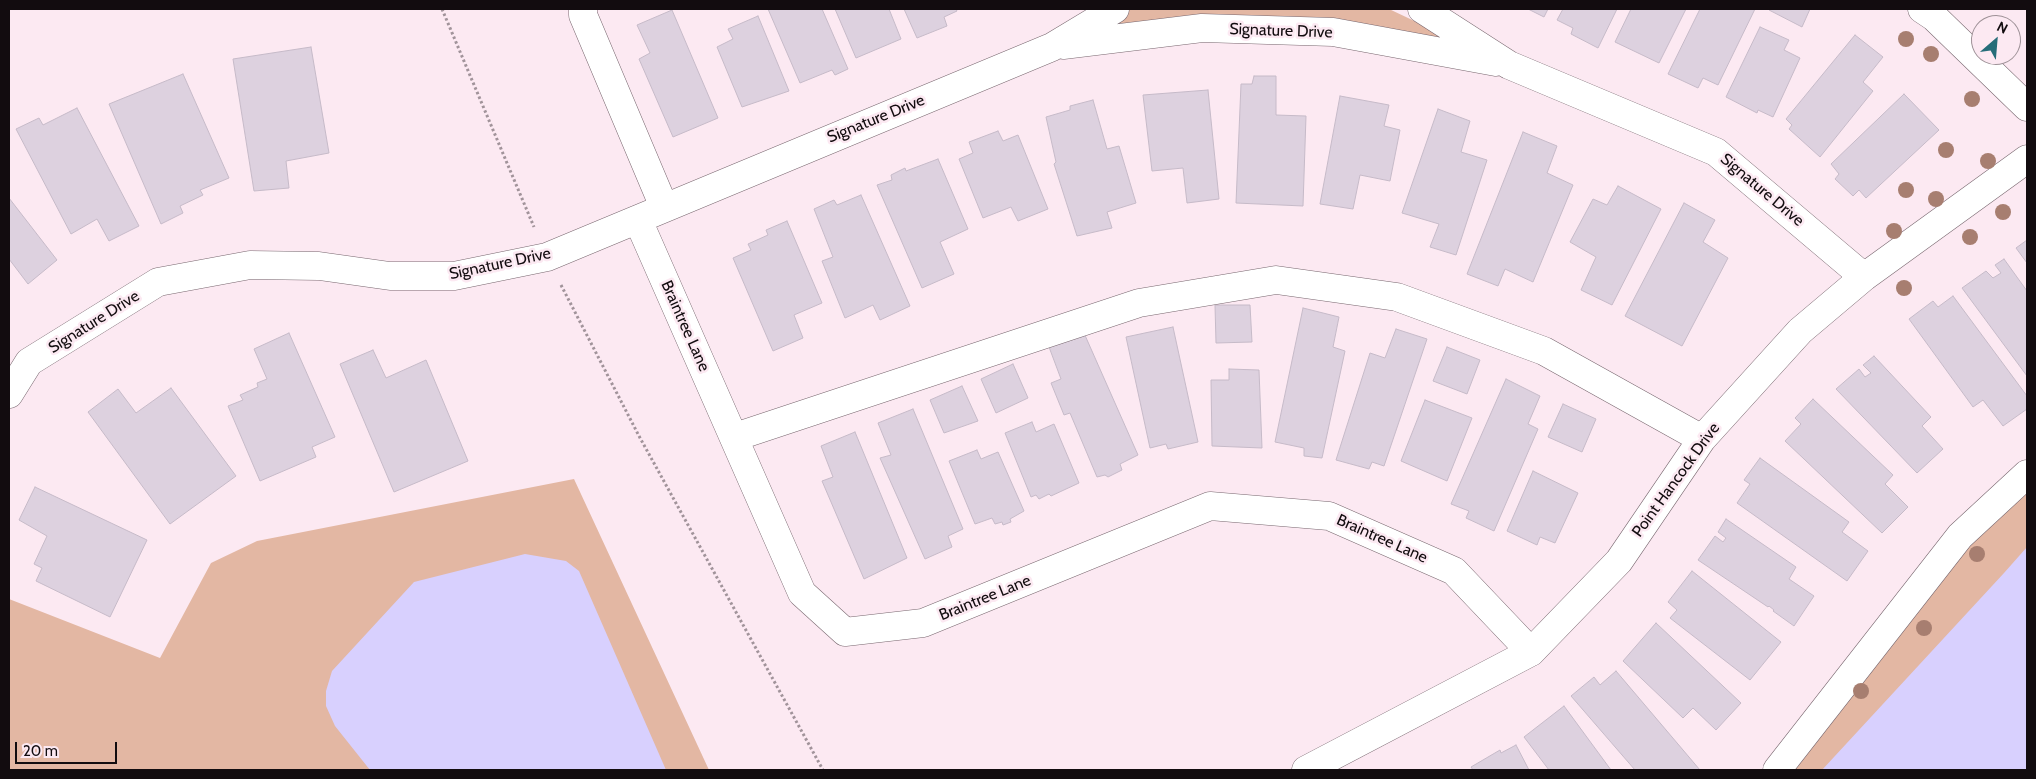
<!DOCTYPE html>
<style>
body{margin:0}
#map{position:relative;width:2036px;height:779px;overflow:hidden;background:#fce9f2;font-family:Cabin,sans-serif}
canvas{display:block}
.frame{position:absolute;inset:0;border:10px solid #120c0f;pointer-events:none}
.north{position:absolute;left:1971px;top:15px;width:50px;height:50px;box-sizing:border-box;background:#fce9f2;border:1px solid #9e9197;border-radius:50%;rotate:27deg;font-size:14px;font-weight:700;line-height:20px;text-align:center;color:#120c0f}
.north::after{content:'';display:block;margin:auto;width:18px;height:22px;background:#256d79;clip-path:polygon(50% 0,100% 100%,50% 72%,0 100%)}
.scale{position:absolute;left:15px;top:742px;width:102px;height:22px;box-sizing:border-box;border:2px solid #120c0f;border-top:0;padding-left:6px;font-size:15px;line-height:18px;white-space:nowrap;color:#120c0f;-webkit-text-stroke:4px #fce9f2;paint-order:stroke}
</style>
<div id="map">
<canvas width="2036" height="779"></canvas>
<div class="frame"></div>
<div class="north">N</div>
<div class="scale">20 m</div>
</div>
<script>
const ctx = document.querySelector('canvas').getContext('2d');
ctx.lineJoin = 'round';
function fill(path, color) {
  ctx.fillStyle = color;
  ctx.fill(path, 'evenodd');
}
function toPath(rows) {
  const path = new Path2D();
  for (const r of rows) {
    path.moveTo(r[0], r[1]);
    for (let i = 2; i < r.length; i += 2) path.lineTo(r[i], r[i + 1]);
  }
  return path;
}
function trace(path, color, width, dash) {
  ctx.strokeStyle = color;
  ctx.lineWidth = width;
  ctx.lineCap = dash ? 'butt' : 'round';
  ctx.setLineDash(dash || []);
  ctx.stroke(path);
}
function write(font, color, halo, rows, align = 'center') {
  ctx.font = font + ' Cabin,sans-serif';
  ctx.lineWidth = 5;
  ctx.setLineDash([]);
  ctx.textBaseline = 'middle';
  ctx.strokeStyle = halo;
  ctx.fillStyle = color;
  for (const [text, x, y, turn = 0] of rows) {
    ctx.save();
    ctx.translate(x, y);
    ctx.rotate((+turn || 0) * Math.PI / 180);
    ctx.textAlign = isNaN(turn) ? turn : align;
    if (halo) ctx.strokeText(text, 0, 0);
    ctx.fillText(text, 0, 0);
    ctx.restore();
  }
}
const green = toPath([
 [1126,9,1389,9,1425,26,1442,38,1440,41,1166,26,1093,25],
 [574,479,709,770,9,770,9,599,160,658,211,563,257,541],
 [2027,481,2027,770,1780,770,1895,627]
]);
const water = toPath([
 [2027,547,2027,770,1822,770,2004,573],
 [525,554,566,561,579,571,666,770,370,770,335,726,326,706,326,691,332,671,414,582]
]);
const building = toPath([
 [768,9,822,9,848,69,835,75,832,70,800,83,768,9],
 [835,9,889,9,901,39,856,58,835,9],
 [904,9,956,9,957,11,944,17,947,26,917,38,904,9],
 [1528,9,1548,9,1544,17,1528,9],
 [1563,9,1617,9,1598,48,1571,34,1573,28,1557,20,1563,9],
 [1631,9,1686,9,1659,63,1615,42,1631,9],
 [1700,9,1755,9,1718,85,1703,78,1698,88,1668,74,1700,9],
 [1769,9,1810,9,1802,27,1769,10,1769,9],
 [672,10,718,118,673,137,639,59,650,53,637,25,672,10],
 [758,16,789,91,742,107,717,47,733,39,728,29,758,16],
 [1760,27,1789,40,1784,50,1800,58,1773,117,1758,110,1757,113,1726,97,1760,27],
 [1855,35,1883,57,1863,82,1873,91,1820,157,1789,129,1792,125,1786,119,1855,35],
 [311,47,329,153,286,161,289,188,254,191,233,59,311,47],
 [183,74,229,178,200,190,203,195,180,206,183,213,161,224,109,104,183,74],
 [1254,76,1276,76,1276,115,1306,116,1303,206,1236,203,1241,84,1252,84,1254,76],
 [1208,90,1219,199,1187,203,1183,168,1152,171,1143,95,1208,90],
 [1904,94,1939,130,1866,198,1859,190,1853,196,1835,179,1839,174,1831,164,1904,94],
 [1340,96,1389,105,1384,126,1400,130,1390,181,1360,175,1353,209,1320,204,1340,96],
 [1093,100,1107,149,1119,146,1136,203,1107,212,1112,228,1077,236,1054,164,1056,162,1046,117,1070,110,1070,106,1093,100],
 [77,108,139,226,109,241,97,219,71,234,16,129,39,118,43,125,77,108],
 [1438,109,1470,121,1461,152,1487,160,1456,255,1430,247,1439,224,1402,213,1438,109],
 [998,131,1003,141,1018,135,1048,209,1018,221,1011,207,983,218,959,159,973,153,969,142,998,131],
 [1523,132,1557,146,1547,173,1573,185,1533,282,1505,269,1498,286,1467,274,1523,132],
 [938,159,968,229,940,242,954,274,922,288,877,185,892,180,891,175,905,168,906,171,938,159],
 [1618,186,1661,209,1612,305,1581,290,1596,257,1570,242,1593,199,1607,205,1618,186],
 [861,195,910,306,880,320,873,305,845,318,822,261,833,257,814,209,834,200,837,205,861,195],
 [9,198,57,260,28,284,9,259,9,198],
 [1684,203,1715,220,1703,242,1728,258,1682,346,1625,316,1684,203],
 [787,221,822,303,794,315,803,338,773,351,733,258,751,250,748,244,768,235,766,230,787,221],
 [2027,240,2027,263,2016,248,2027,240],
 [2004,259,2027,291,2027,376,1962,288,1986,271,1993,278,2001,273,1995,265,2004,259],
 [1953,296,2027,396,2027,409,2003,426,1983,400,1973,407,1909,319,1933,301,1938,307,1953,296],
 [1215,305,1250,305,1252,342,1216,343,1215,305],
 [1303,308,1339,317,1333,347,1345,351,1322,458,1304,456,1304,448,1275,442,1303,308],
 [1173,327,1198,442,1168,449,1166,444,1150,448,1126,337,1173,327],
 [1396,329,1427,339,1384,466,1372,462,1369,469,1336,460,1370,353,1385,358,1396,329],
 [289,333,335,437,312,447,316,457,260,481,228,406,243,400,240,395,258,387,257,383,267,379,254,349,289,333],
 [1084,333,1138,455,1120,464,1122,470,1108,477,1105,475,1097,477,1070,413,1064,415,1051,383,1061,379,1049,347,1084,333],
 [1447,347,1480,360,1467,394,1433,381,1447,347],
 [373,350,386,378,426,360,468,461,394,492,340,364,373,350],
 [1874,356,1931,417,1922,426,1943,449,1917,473,1836,389,1859,369,1865,377,1871,373,1863,365,1874,356],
 [1013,364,1028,398,996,413,981,379,1013,364],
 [1229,369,1259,370,1262,448,1212,446,1211,380,1229,380,1229,369],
 [1506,379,1540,396,1528,424,1538,429,1494,531,1466,518,1469,511,1451,504,1506,379],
 [962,386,978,421,944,433,930,400,962,386],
 [171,388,236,476,170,524,88,412,118,389,136,413,171,388],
 [1813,399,1893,475,1885,484,1908,507,1882,533,1785,441,1801,424,1795,418,1813,399],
 [1425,400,1472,418,1447,481,1401,461,1425,400],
 [1563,404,1596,419,1582,452,1548,437,1563,404],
 [913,409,963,529,948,536,952,547,925,559,880,458,891,455,878,423,913,409],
 [1032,422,1036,432,1054,424,1079,483,1051,496,1049,494,1039,499,1036,495,1031,497,1005,433,1032,422],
 [855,432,907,558,864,579,822,481,833,477,821,446,855,432],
 [977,450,981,459,998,452,1024,511,1010,519,1011,522,1003,525,1002,522,995,524,992,518,975,524,949,461,977,450],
 [1760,458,1849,522,1842,532,1868,551,1847,581,1737,503,1750,484,1744,480,1760,458],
 [1533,471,1578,493,1555,543,1540,537,1537,545,1507,531,1533,471],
 [35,487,147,540,110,617,36,581,42,568,34,564,47,536,19,520,35,487],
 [1726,519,1796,567,1789,579,1814,596,1794,626,1773,611,1774,610,1769,606,1768,607,1698,560,1715,536,1723,542,1726,538,1718,532,1726,519],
 [1692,571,1781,642,1750,680,1670,618,1677,610,1668,602,1692,571],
 [1656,623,1741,703,1716,730,1693,708,1683,718,1623,661,1656,623],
 [1616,671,1700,770,1635,770,1571,696,1594,677,1600,685,1616,671],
 [1564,706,1611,770,1549,770,1524,737,1564,706],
 [1516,745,1529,770,1473,770,1471,767,1500,750,1501,753,1516,745]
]);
const path = toPath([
 [442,9,534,227],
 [561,285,639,436,823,770]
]);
const minor = toPath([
 [583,9,583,15,664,207],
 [1422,9,1509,65,1716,152,1864,277],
 [1922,9,1934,17,2027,107],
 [1063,45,1202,28,1333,32,1496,62],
 [638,220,802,593,845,632,923,623,1210,506,1329,516,1454,571,1531,652],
 [9,394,29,362,158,282,250,265,319,266,390,276,454,276,547,257,1052,47,1115,9],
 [735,437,1139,303,1276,280,1397,297,1544,351,1702,439],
 [1306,770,1531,652,1619,561,1702,439,1800,331,1864,277,2027,159],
 [1777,770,1960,536,2027,474]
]);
const trees = [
 [1906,39],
 [1931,54],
 [1972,99],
 [1946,150],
 [1988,161],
 [1906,190],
 [1936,199],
 [2003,212],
 [1894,231],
 [1970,237],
 [1904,288],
 [1977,554],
 [1924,628],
 [1861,691]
];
const streetNames = [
 ["Signature Drive",1281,31,2],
 ["Signature Drive",876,119,-22],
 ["Signature Drive",1762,190,40],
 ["Signature Drive",500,264,-12],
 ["Signature Drive",94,322,-32],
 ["Braintree Lane",685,326,66],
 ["Point Hancock Drive",1676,480,-54],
 ["Braintree Lane",1382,539,24],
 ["Braintree Lane",985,598,-22]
];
fill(green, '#e3b7a3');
fill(water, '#d8d0fe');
fill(building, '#ddd1df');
trace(building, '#c6bac8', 1);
trace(minor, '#78676f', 29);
trace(path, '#a1939a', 3, [2.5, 2.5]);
trace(minor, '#fff', 28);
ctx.fillStyle = '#a77e70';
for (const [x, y] of trees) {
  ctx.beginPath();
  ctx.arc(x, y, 8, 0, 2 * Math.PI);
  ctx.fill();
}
write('16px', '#120c0f', '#fce9f2', streetNames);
</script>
